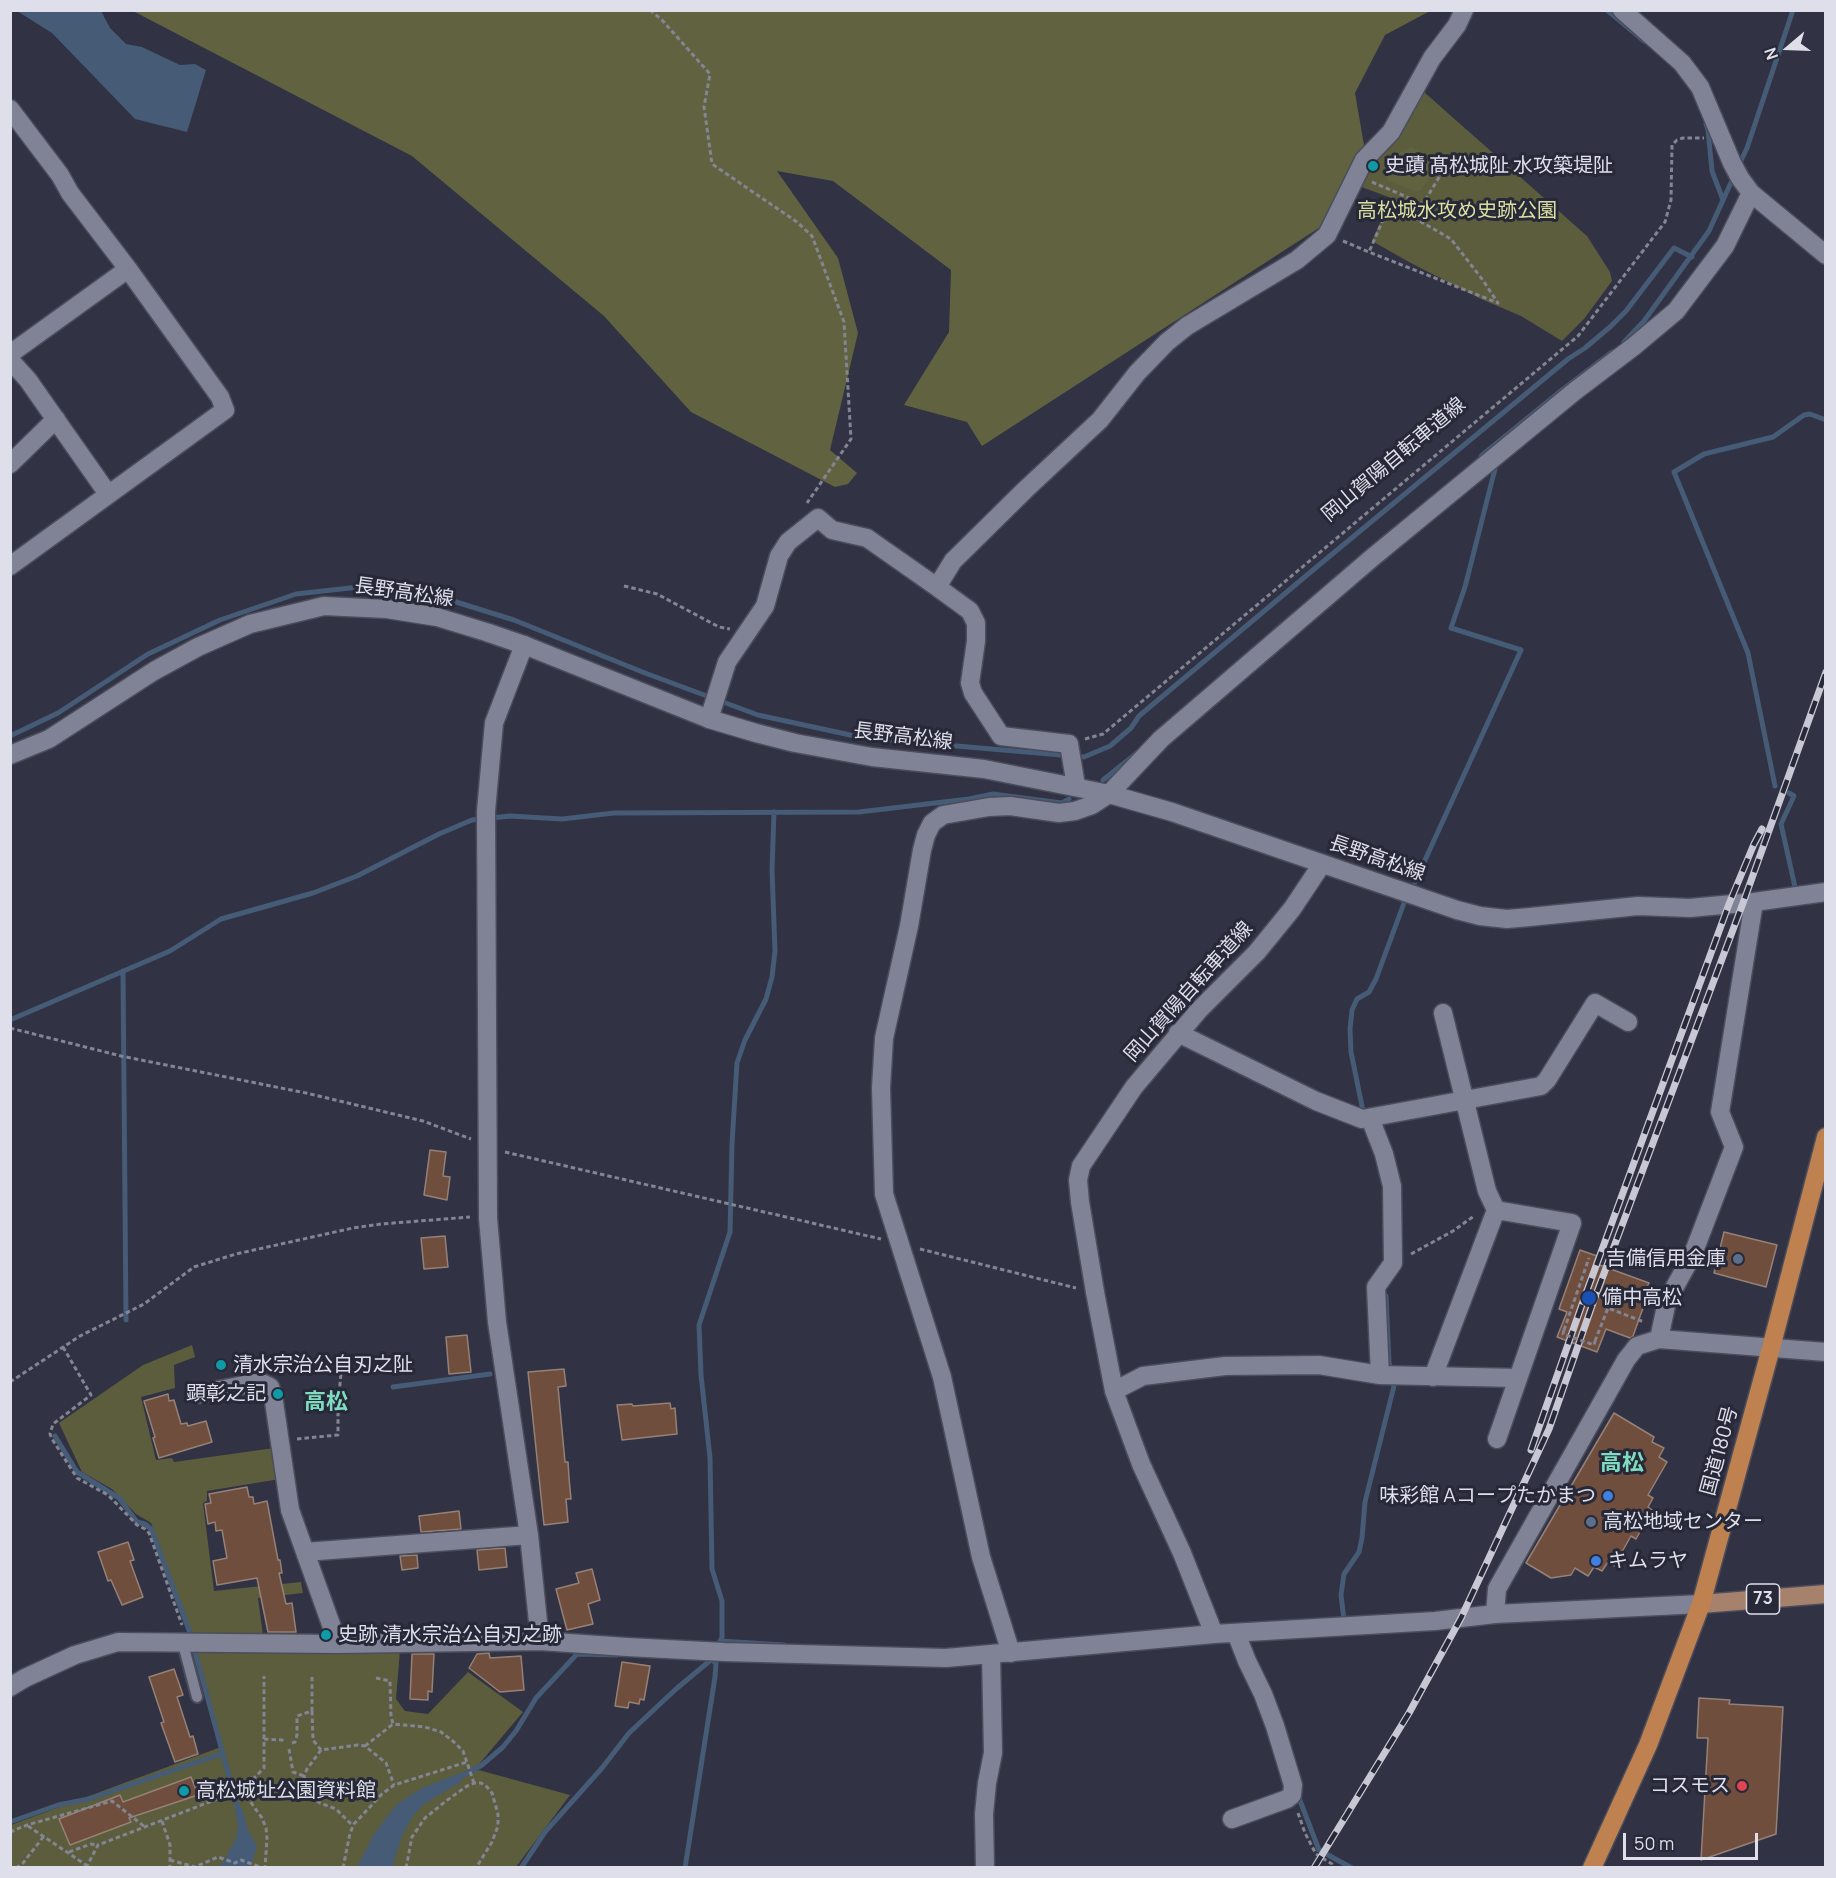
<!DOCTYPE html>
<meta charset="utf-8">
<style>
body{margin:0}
#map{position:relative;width:1836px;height:1878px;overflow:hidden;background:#313243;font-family:Manrope,sans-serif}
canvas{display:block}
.frame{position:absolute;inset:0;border:12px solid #dedfea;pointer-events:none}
.north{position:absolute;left:1758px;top:18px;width:60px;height:60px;-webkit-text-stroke:4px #272838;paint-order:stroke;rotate:251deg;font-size:16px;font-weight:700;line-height:24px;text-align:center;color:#dedfea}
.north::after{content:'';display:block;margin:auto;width:21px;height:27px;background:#dedfea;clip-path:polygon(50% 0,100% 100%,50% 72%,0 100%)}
.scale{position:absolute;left:1623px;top:1833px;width:135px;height:27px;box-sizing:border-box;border:3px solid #dedfea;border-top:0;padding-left:8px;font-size:18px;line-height:21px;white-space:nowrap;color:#dedfea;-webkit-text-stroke:4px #272838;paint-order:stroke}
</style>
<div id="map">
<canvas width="1836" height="1878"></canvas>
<div class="frame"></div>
<div class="north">N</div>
<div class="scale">50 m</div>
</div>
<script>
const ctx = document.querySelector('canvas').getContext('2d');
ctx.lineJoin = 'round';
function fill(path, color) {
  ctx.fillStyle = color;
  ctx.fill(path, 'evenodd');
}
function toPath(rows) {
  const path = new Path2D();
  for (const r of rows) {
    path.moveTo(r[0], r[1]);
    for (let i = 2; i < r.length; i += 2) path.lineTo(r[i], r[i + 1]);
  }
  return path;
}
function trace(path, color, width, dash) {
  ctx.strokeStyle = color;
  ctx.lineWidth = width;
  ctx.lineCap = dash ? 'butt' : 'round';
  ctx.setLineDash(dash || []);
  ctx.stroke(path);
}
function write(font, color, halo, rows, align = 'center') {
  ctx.font = font + ' Manrope,"Noto Sans JP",sans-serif';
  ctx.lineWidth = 6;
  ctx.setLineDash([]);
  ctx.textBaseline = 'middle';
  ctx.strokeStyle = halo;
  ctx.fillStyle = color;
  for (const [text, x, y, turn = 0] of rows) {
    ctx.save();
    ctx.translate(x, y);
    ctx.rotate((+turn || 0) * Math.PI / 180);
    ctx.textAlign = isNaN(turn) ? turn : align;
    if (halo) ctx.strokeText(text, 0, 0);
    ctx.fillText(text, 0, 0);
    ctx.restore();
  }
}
const green = toPath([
 [1424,92,1587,236,1610,272,1612,281,1584,319,1562,341,1521,316,1481,299,1409,262,1372,241,1391,198,1359,186,1364,166,1395,138],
 [192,1345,195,1357,174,1365,175,1388,141,1397,156,1460,172,1458,174,1462,274,1448,280,1479,207,1491,207,1501,203,1503,214,1591,301,1582,303,1593,258,1598,263,1635,193,1638,151,1523,136,1514,112,1489,82,1472,59,1423,143,1365],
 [195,1648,400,1650,396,1699,405,1711,428,1714,468,1672,523,1712,475,1769,570,1795,516,1867,11,1868,11,1825,221,1747]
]);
const forest = toPath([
 [133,11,1430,11,1385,35,1355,93,1364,145,1325,224,982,446,967,422,904,405,949,332,951,270,833,181,777,171,838,258,858,333,830,450,857,473,848,484,835,487,691,412,604,316,412,156],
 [1411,147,1435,162,1436,168,1421,190,1415,191,1388,181,1384,170,1393,157]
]);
const water = toPath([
 [17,11,101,11,110,28,126,44,142,47,180,65,195,64,206,70,187,132,135,119,52,33],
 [463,1772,463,1778,462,1781,424,1804,412,1817,402,1836,392,1867,357,1867,374,1834,397,1804,424,1787],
 [242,1808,248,1830,257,1846,251,1867,218,1867,224,1861,237,1836,238,1824,235,1810]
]);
const stream = toPath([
 [1607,10,1644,41],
 [1706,124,1708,130,1712,171,1723,200],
 [1738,167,1747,148,1793,10],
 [1624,342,1644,321,1709,231,1734,176],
 [1481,456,1562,390,1612,352],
 [10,736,58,713,148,654,220,620,296,594,359,587,405,589,440,597,514,620,645,673,758,715,864,738,1084,757,1110,746,1131,728,1139,716,1319,565,1568,359,1585,348,1610,327,1626,311,1674,248,1692,257],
 [1103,780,1138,752],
 [1775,786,1748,653,1674,472,1704,454,1773,437,1804,415,1810,414,1826,420],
 [1789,793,1794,796,1781,824,1795,887],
 [1415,882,1521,650,1451,628,1465,587,1497,461],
 [123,971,126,1320],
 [10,1020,170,951,221,919,313,893,357,876,439,834,472,820,510,816,562,819,614,813,859,812,969,799,993,794,1062,803,1069,799],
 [1364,1116,1351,1052,1350,1029,1352,1010,1357,999,1369,992,1376,979,1404,903],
 [393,1387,490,1374],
 [55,1436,77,1472,119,1498,137,1522,145,1524,151,1529,189,1630,238,1809],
 [1341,1620,1344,1620,1341,1595,1344,1574,1359,1552,1362,1538,1365,1502,1394,1386,1389,1362,1386,1296],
 [720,1641,784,1645],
 [464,1775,482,1765,503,1747,516,1731,536,1698,577,1654,617,1655],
 [1299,1798,1319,1850,1352,1868],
 [10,1822,58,1805,89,1799,221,1754],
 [521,1868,545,1832,602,1768,629,1733,676,1689,712,1659,722,1637,722,1601,712,1569,710,1458,701,1375,699,1325,730,1232,732,1144,737,1063,745,1040,766,999,772,977,775,951,772,870,774,812],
 [685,1868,715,1677,716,1663,710,1659]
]);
const building = toPath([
 [430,1150,446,1152,443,1176,450,1177,447,1200,424,1195,430,1150],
 [1724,1232,1777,1245,1766,1287,1714,1273,1724,1232],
 [445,1236,448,1267,424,1269,421,1238,445,1236],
 [1580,1250,1597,1256,1594,1263,1649,1283,1645,1293,1648,1294,1633,1336,1630,1338,1606,1329,1597,1352,1557,1337,1567,1312,1559,1309,1580,1250],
 [467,1335,471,1372,449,1374,446,1337,467,1335],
 [564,1369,566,1386,558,1387,565,1462,568,1462,569,1478,571,1499,566,1499,568,1522,544,1525,528,1372,564,1369],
 [168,1394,169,1401,174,1400,181,1424,187,1423,188,1426,206,1421,212,1442,159,1458,153,1438,155,1437,144,1401,168,1394],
 [670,1403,671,1409,675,1408,677,1434,622,1440,617,1405,632,1404,633,1406,670,1403],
 [1614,1413,1654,1437,1652,1442,1664,1448,1659,1457,1667,1462,1648,1495,1653,1498,1648,1507,1652,1510,1636,1539,1631,1536,1614,1566,1608,1562,1602,1571,1594,1567,1588,1576,1575,1568,1571,1575,1551,1578,1526,1563,1614,1413],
 [247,1487,249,1497,253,1497,254,1504,267,1501,278,1560,280,1560,282,1573,279,1573,286,1604,292,1603,296,1632,268,1632,257,1578,217,1585,213,1561,227,1558,222,1530,216,1531,215,1522,208,1524,205,1504,211,1503,209,1494,247,1487],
 [459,1511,461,1529,421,1532,419,1516,459,1511],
 [128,1542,134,1560,130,1561,143,1597,122,1605,111,1580,108,1581,98,1552,128,1542],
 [505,1548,507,1567,479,1570,477,1550,505,1548],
 [417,1555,418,1568,402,1570,400,1556,417,1555],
 [592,1569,600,1600,588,1604,593,1624,567,1630,556,1589,579,1583,576,1573,592,1569],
 [489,1653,490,1658,521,1656,524,1690,500,1692,469,1668,477,1654,489,1653],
 [412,1654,434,1654,432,1692,428,1691,428,1700,410,1699,412,1654],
 [622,1662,650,1666,644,1700,640,1699,639,1704,629,1702,628,1708,615,1706,622,1662],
 [174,1669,183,1695,177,1697,190,1737,193,1736,198,1754,175,1762,161,1723,164,1722,149,1677,174,1669],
 [1699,1698,1730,1700,1729,1704,1783,1707,1776,1834,1701,1860,1708,1738,1697,1738,1699,1698],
 [191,1777,198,1795,129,1818,131,1822,70,1845,59,1819,120,1795,123,1802,191,1777]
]);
const path = toPath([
 [650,10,662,20,710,74,704,107,712,164,797,222,812,236,844,322,851,439,807,503],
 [1372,182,1423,204,1444,169],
 [1343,241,1369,252,1498,303,1482,279,1451,239,1402,211,1387,217,1382,222,1369,252],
 [624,586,657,594,719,627,730,629],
 [1085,739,1103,734,1578,336,1665,222,1671,200,1672,145,1677,140,1683,138,1704,138],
 [10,1028,121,1056,306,1093,423,1121,471,1139],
 [505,1152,881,1239],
 [920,1249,1076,1288],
 [1411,1254,1453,1231,1474,1216],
 [1564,1330,1589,1258],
 [1595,1341,1608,1308,1644,1322],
 [63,1347,91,1395,53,1424,50,1434,52,1439,77,1478,108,1495,137,1525,145,1529,149,1533,182,1625],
 [10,1382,80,1336,144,1304,194,1267,236,1254,353,1228,381,1224,470,1217],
 [297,1439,338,1435,338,1406,342,1362],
 [376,1678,390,1681,391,1716,393,1724,425,1727,441,1732,454,1742,463,1751,474,1783],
 [312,1711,313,1740,321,1750,358,1745,365,1746,386,1763,394,1785],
 [264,1739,282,1740,284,1741],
 [292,1743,295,1742,297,1735,297,1716,312,1711,312,1677],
 [365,1746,393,1724],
 [289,1749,293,1772,304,1776],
 [321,1750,307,1769,304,1776,309,1792,312,1797,320,1803,336,1809,353,1826],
 [242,1790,262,1818,266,1828,267,1838,265,1868],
 [1298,1813,1305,1833,1316,1854,1332,1864,1333,1868],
 [162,1821,170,1845,170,1867,167,1868],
 [28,1826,86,1865],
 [10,1832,27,1825,112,1801,145,1827],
 [69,1852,91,1844,98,1845],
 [170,1860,195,1867,218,1857,235,1863,241,1860,263,1868],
 [16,1868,23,1863,44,1836],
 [86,1868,98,1845,243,1789,264,1768,264,1676],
 [343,1868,350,1833,354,1824,382,1794,394,1785,467,1762],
 [406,1868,412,1837,425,1818,446,1801,467,1786,474,1783,481,1783,487,1787,492,1793,498,1814,498,1826,492,1842,476,1868]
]);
const lane = toPath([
 [183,1644,197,1697]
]);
const street = toPath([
 [1622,10,1682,63,1700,87,1732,163,1740,178,1751,193,1826,255],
 [10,109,60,175,70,193,128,269,220,397,225,410,10,566],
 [10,354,128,269],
 [10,360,28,380,108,494],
 [10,464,56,419],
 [524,645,494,723,486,811,488,1218,497,1322,529,1535,540,1641],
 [709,719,727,662,765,606,779,556,788,542,818,518,832,530,867,538,937,587],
 [1069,744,1001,736,973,693,970,683,976,641,976,623,970,611,937,587,953,561,1026,489,1100,420,1137,373,1167,342,1187,326,1297,260,1327,235,1364,160,1391,132,1432,58,1457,25,1464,10],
 [1443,1013,1487,1191,1496,1210],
 [1178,1033,1316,1101,1362,1119,1541,1086,1547,1080,1595,1003,1628,1022],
 [1370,1118,1384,1154,1392,1186,1393,1263,1376,1287,1380,1375],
 [1095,1292,1114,1391,1141,1464,1182,1553,1214,1634],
 [1659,1339,1826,1352],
 [1433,1377,1496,1210,1572,1223,1497,1439],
 [1114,1391,1143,1376,1225,1366,1319,1365,1380,1375,1518,1378],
 [199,1394,254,1383,262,1383,270,1387,273,1395,290,1510,338,1644],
 [305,1552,529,1535],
 [1011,1653,981,1557,942,1377,884,1194,881,1088,884,1038,909,926,922,850,926,835,932,823,943,815,989,807,1010,806,1059,813,1075,811,1092,805,1109,794,1161,739,1373,557,1575,391,1633,347,1676,311,1725,246,1751,193],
 [10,1687,25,1678,75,1655,118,1642,338,1644,540,1641,627,1647,724,1652,946,1658,1214,1634,1435,1621,1495,1614,1497,1589,1626,1360,1637,1346,1659,1339,1667,1301,1693,1254,1734,1147,1720,1112,1754,902],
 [1232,1819,1287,1799,1292,1795,1293,1785,1275,1726,1263,1694,1247,1661,1236,1633],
 [985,1868,984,1814,987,1783,993,1753,991,1654]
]);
const secondary = toPath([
 [1069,744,1076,786],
 [10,755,49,739,154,671,198,647,250,624,324,606,387,609,437,617,486,632,524,645,709,719,756,733,795,743,872,757,984,769,1109,794,1172,812,1457,910,1480,916,1507,919,1530,917,1638,906,1690,908,1754,902,1826,892],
 [1095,1292,1080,1202,1078,1180,1081,1166,1134,1087,1199,1010,1257,952,1292,909,1322,864],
 [1495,1614,1701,1604]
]);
const primary = toPath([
 [1701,1604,1826,1594]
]);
const highway = toPath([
 [1592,1868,1648,1745,1701,1604,1771,1348,1826,1137]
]);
const rail = toPath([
 [1531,1450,1585,1296,1729,904,1754,844,1762,829],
 [1314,1868,1409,1713,1461,1618,1549,1429,1594,1300,1743,903,1826,672]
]);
const pathBridge = toPath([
 [1564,1330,1563,1334,1594,1345,1595,1341]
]);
const markers = [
 [1373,166,6,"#0f9aa8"],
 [1738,1259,6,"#5c6f8a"],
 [1589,1298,8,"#1a4fb4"],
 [221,1365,6,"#0f9aa8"],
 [278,1394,6,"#0f9aa8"],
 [1608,1496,6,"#3f7fe0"],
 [1591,1522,6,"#5c6f8a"],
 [1596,1561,6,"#3f7fe0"],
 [326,1635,6,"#0f9aa8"],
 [1742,1786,6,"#e0444e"],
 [184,1791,6,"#0f9aa8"]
];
const shields = [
 [1763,1599,33]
];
const shieldNames = [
 ["73",1763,1599]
];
const poiNames = [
 ["史蹟 髙松城阯 水攻築堤阯",1385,166],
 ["吉備信用金庫",1726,1259,"right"],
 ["備中高松",1602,1298],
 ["清水宗治公自刃之阯",233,1365],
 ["顕彰之記",266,1394,"right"],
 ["味彩館 Aコープたかまつ",1596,1496,"right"],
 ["高松地域センター",1603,1522],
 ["キムラヤ",1608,1561],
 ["史跡 清水宗治公自刃之跡",338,1635],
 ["コスモス",1730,1786,"right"],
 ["高松城址公園資料館",196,1791]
];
const parkNames = [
 ["高松城水攻め史跡公園",1457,211]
];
const streetNames = [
 ["岡山賀陽自転車道線",1394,460,-40],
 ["長野高松線",404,593,8],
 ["長野高松線",903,737,7],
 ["長野高松線",1377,859,19],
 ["岡山賀陽自転車道線",1189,992,-48],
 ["国道180号",1720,1451,-75]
];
const quarterNames = [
 ["高松",326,1403],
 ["高松",1622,1464]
];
fill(green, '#5b5d3d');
fill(forest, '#616340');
fill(water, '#455b76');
trace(stream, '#455b76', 5);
fill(building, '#6f4e3e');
trace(building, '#968177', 1.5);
trace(lane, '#4c4d5b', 14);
trace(street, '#4c4d5b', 21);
trace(secondary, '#4c4d5b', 21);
trace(primary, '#4c4d5b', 21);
trace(highway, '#4c4d5b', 21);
trace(path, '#848593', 3, [4.5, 3]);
trace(lane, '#808296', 10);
trace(street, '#808296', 18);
trace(secondary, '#808296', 18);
trace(primary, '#a6816c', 18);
trace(highway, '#bf8150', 18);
trace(rail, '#c7c8d4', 7);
trace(rail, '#272838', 4.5, [14]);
trace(pathBridge, '#848593', 3, [4.5, 3]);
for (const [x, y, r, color] of markers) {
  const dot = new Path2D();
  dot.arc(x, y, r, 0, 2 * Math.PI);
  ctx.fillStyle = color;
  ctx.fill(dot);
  trace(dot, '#272838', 2);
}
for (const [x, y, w] of shields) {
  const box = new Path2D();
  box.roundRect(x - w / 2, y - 15, w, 30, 4.5);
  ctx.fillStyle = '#272838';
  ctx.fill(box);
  trace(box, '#dedfea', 1.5);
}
write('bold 18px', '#dedfea', null, shieldNames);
write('20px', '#dedfea', '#272838', poiNames, 'left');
write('20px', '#dbdfa0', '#272838', parkNames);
write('20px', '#dedfea', '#272838', streetNames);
write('bold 22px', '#7eddc1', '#272838', quarterNames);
</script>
